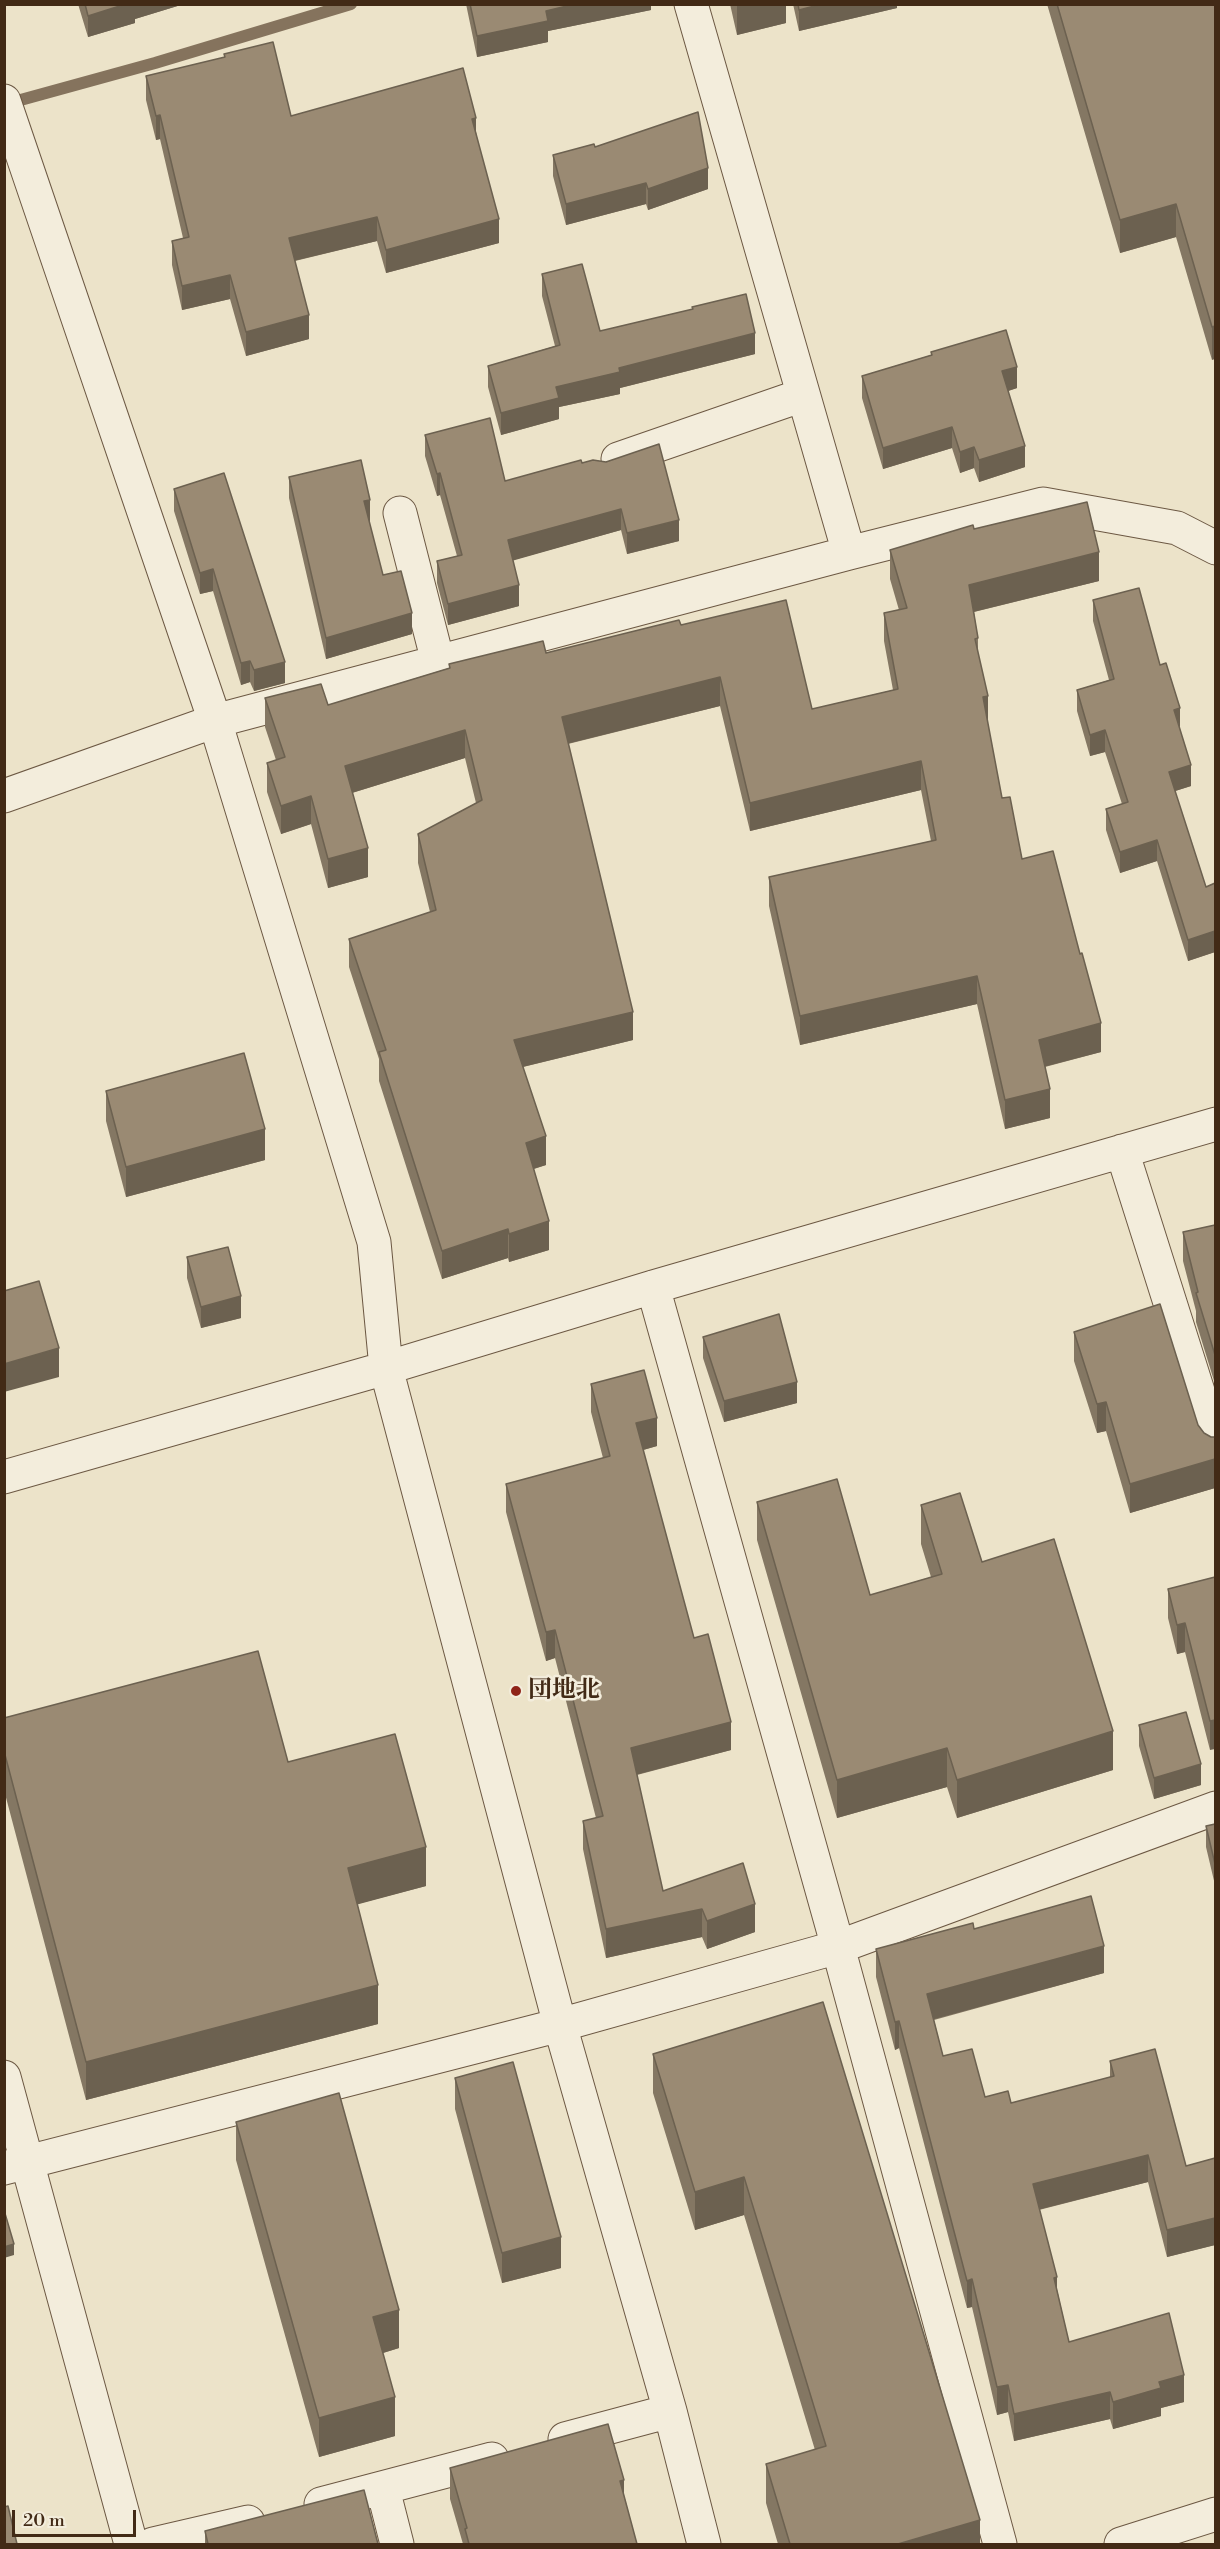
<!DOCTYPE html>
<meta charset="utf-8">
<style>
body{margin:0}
#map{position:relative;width:1220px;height:2549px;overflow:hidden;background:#ece3c9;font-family:"Libre Bodoni",serif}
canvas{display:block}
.frame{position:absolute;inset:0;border:6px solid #422a16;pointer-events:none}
.scale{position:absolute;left:12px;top:2510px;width:124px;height:27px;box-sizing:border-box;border:3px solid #422a16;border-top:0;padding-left:8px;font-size:18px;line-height:21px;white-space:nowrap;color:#422a16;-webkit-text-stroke:4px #f3eddc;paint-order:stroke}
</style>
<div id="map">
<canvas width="1220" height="2549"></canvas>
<div class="frame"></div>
<div class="scale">20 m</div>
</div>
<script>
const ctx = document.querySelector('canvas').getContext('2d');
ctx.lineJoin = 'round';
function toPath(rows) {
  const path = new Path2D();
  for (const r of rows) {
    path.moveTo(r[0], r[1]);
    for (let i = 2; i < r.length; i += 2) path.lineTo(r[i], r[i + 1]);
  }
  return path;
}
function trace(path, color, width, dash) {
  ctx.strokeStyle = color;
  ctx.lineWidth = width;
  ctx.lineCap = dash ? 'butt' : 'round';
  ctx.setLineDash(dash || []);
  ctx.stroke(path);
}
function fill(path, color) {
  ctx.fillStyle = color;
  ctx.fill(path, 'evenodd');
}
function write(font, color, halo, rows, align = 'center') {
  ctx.font = font + ' "Libre Bodoni","Noto Serif JP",serif';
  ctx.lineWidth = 5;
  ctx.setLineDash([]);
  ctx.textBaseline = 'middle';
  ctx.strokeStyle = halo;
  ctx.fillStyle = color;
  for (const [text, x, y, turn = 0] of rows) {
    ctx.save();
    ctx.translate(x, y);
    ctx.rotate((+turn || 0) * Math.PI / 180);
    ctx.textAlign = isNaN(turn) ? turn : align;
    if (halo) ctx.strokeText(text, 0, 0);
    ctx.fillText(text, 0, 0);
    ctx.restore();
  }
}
const stream = toPath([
 [6,104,155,63,351,4]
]);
const minor = toPath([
 [691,4,849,553],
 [4,101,215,721,374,1242,386,1368,560,2025,670,2411,704,2544],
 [618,459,803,395],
 [400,513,438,662],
 [4,796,215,721,849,553,1043,504,1177,528,1216,548],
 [1122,1151,1216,1448],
 [653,1287,838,1947,1000,2544],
 [4,1477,386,1368,653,1287,1216,1124],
 [4,2077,131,2544],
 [4,2168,560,2025,838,1947,1216,1808],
 [565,2439,670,2411],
 [383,2489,397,2544],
 [321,2504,492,2459],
 [153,2544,248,2522],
 [1121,2544,1216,2514]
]);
const wall = toPath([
 [78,4,184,4,135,19,135,23,88,37],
 [466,4,651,4,651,10,548,31,548,42,477,57],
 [730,4,786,4,786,23,737,35],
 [793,4,900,4,897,5,897,8,799,31],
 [1047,4,1215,4,1212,360,1176,237,1120,253],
 [224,54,291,116,476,132,499,243,386,273,377,241,295,261,309,339,246,356,230,299,182,310,172,265,172,241,183,238,160,139,156,140,146,100,146,76,224,58],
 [595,147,708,189,648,210,646,204,566,225,553,176,553,155],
 [542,274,600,331,755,354,620,388,620,394,559,407,559,419,501,435,488,387,488,366,555,346,542,296],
 [931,352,1017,388,1008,391,1025,467,979,482,974,468,960,473,952,448,883,469,862,398,862,376,931,355],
 [425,435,505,481,582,463,679,541,627,554,621,530,513,560,519,606,448,625,437,583,437,561,457,556,440,495,437,496,425,456],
 [289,477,370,521,369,521,383,575,412,634,326,659,289,498],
 [174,489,285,683,254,691,250,682,241,685,213,591,200,594,174,511],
 [974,529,1099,581,974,612,978,638,978,655,988,724,1002,798,1022,859,1101,1052,1045,1067,1050,1118,1005,1129,977,1004,800,1045,769,906,769,877,931,841,921,790,750,831,720,706,568,744,633,1040,523,1067,546,1165,534,1169,549,1250,509,1262,508,1258,442,1279,379,1081,379,1059,349,967,349,939,430,912,418,863,418,834,476,803,465,758,352,793,368,877,328,888,311,824,281,834,267,792,267,763,276,760,265,727,265,698,328,705,449,668,449,664,546,653,681,625,812,709,893,690,884,641,884,613,899,610,890,579,890,550],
 [1093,600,1160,665,1180,729,1191,786,1175,791,1206,887,1215,883,1215,952,1188,961,1157,861,1120,873,1106,830,1106,809,1122,804,1105,752,1090,756,1077,711,1077,690,1109,680,1093,621],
 [106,1091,265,1160,126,1197,106,1121],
 [1215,1225,1215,1384,1196,1322,1196,1311,1183,1261,1183,1232],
 [187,1257,241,1318,201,1328,187,1278],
 [1074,1332,1198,1425,1204,1433,1211,1437,1215,1437,1215,1488,1130,1513,1106,1431,1097,1433,1074,1361],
 [703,1337,797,1403,724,1422,703,1358],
 [591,1384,657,1446,643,1450,694,1638,731,1750,637,1775,663,1891,755,1932,707,1949,702,1937,606,1958,583,1849,583,1821,596,1818,555,1658,546,1661,506,1512,506,1484,603,1458,591,1412],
 [757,1502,870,1595,931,1577,921,1544,921,1505,982,1562,1113,1770,957,1818,947,1787,837,1818,757,1540],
 [1215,1577,1210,1750,1185,1652,1177,1654,1168,1618,1168,1589],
 [4,1718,288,1762,426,1886,357,1904,378,2024,86,2100,4,1790],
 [1139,1725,1201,1785,1154,1799,1139,1746],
 [1215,1824,1215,1885,1206,1847,1206,1826],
 [974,1929,1104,1973,934,2020,943,2056,985,2097,1011,2103,1110,2077,1110,2061,1186,2166,1215,2158,1215,2245,1167,2257,1148,2182,1039,2210,1069,2342,1184,2402,1161,2408,1161,2416,1113,2429,1110,2419,1014,2441,1008,2412,997,2415,972,2307,967,2308,899,2048,895,2050,876,1977,876,1949],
 [823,2002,980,2544,778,2544,766,2503,766,2464,815,2450,744,2215,695,2230,653,2093,653,2054],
 [455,2078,561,2268,502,2283,455,2109],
 [236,2122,399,2348,383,2353,395,2436,319,2457,236,2160],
 [450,2468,624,2495,637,2544,463,2544,450,2499],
 [205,2531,378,2544,205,2544]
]);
const shadedWall = toPath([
 [126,4,184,4,135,19,135,23,88,37,88,16],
 [575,4,651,4,651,10,548,31,548,42,477,57,477,36,546,11],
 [737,4,786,4,786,23,737,35],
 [822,4,900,4,897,5,897,8,799,31,799,10],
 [160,115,160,139,156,140,156,116],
 [476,118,476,142,472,119],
 [708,168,708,189,648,210,648,189],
 [646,183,646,204,566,225,566,204],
 [1176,204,1176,237,1120,253,1120,220],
 [377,217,377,241,289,262,289,238],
 [499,219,499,243,386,273,386,250],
 [230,275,230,299,182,310,182,286],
 [309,315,309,339,246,356,246,332],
 [1215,326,1215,359,1212,360,1212,327],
 [755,333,755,354,620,388,620,394,559,407,559,419,501,435,501,413,556,387,619,368],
 [1017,367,1017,388,1002,393,1002,371],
 [952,427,952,448,883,469,883,448],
 [1025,446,1025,467,979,482,979,460],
 [974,447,974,468,960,473,960,452],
 [440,473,440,495,437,496,437,474],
 [370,500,370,521,364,522,364,501],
 [621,509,621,530,508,562,508,540],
 [679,520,679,541,627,554,627,533],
 [1099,552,1099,581,969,613,969,585],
 [213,569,213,591,200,594,200,573],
 [519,585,519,606,448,625,448,604],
 [412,613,412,634,326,659,326,638],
 [250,661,250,682,241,685,241,663],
 [285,662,285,683,254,691,254,670],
 [720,677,720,706,562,745,562,717],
 [988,696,988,724,983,697],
 [1180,708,1180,729,1174,710],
 [465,730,465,758,345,795,345,766],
 [1105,730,1105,752,1090,756,1090,735],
 [921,761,921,790,750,831,750,803],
 [1191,765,1191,786,1169,793,1169,772],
 [311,796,311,824,281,834,281,806],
 [1157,840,1157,861,1120,873,1120,852],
 [368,848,368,877,328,888,328,859],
 [1215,931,1215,952,1188,961,1188,940],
 [977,976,977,1004,800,1045,800,1016],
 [633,1012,633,1040,514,1069,514,1040],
 [1101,1023,1101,1052,1039,1068,1039,1040],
 [1050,1089,1050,1118,1005,1129,1005,1100],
 [265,1129,265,1160,126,1197,126,1167],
 [546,1136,546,1165,526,1171,526,1143],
 [549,1221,549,1250,509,1262,509,1234],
 [508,1229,508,1258,442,1279,442,1251],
 [241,1296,241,1318,201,1328,201,1307],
 [59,1348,59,1377,4,1392,4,1364],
 [797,1382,797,1403,724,1422,724,1401],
 [1106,1402,1106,1431,1097,1433,1097,1404],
 [657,1418,657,1446,636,1452,636,1423],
 [1215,1459,1215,1488,1130,1513,1130,1484],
 [1185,1623,1185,1652,1177,1654,1177,1625],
 [555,1630,555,1658,546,1661,546,1632],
 [1215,1720,1215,1749,1210,1750,1210,1721],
 [731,1722,731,1750,631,1776,631,1748],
 [1113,1731,1113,1770,957,1818,957,1780],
 [947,1748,947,1787,837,1818,837,1780],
 [1201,1764,1201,1785,1154,1799,1154,1778],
 [426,1847,426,1886,348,1907,348,1868],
 [755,1904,755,1932,707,1949,707,1921],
 [702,1909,702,1937,606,1958,606,1929],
 [1104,1946,1104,1973,927,2021,927,1994],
 [378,1985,378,2024,86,2100,86,2062],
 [899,2021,899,2048,895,2050,895,2022],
 [1148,2155,1148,2182,1033,2211,1033,2184],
 [744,2177,744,2215,695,2230,695,2192],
 [1215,2218,1215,2245,1167,2257,1167,2230],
 [561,2237,561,2268,502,2283,502,2253],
 [14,2244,14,2255,4,2258,4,2247],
 [1057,2277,1057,2304,1054,2278],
 [972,2279,972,2307,967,2308,967,2281],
 [399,2310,399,2348,373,2356,373,2317],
 [1184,2375,1184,2402,1161,2408,1161,2416,1113,2429,1113,2402,1159,2382],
 [1008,2385,1008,2412,997,2415,997,2387],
 [1110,2392,1110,2419,1014,2441,1014,2414],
 [395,2397,395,2436,319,2457,319,2418],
 [624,2480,624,2510,620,2481],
 [980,2520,980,2544,898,2544]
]);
const building = toPath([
 [85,4,126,4,88,16,85,4],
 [470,4,575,4,546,11,548,21,477,36,470,4],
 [798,4,822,4,799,10,798,4],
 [1057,4,1215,4,1215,326,1212,327,1176,204,1120,220,1057,4],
 [273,42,291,116,463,68,476,118,472,119,499,219,386,250,377,217,289,238,309,315,246,332,230,275,182,286,172,241,189,237,160,115,156,116,146,76,225,57,224,54,273,42],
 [698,112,708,168,648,189,646,183,566,204,553,155,594,144,595,147,698,112],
 [582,264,600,331,693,309,692,307,746,294,755,333,619,368,620,372,556,387,559,398,501,413,488,366,560,345,542,274,582,264],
 [1006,330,1017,367,1002,371,1025,446,979,460,974,447,960,452,952,427,883,448,862,376,932,355,931,352,1006,330],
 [490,418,505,481,581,460,582,463,593,460,606,462,659,444,679,520,627,533,621,509,508,540,519,585,448,604,437,561,462,555,440,473,437,474,425,435,490,418],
 [361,460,370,500,364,501,383,575,401,571,412,613,326,638,289,477,361,460],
 [224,473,285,662,254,670,250,661,241,663,213,569,200,573,174,489,224,473],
 [1087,502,1099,552,969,585,978,638,975,639,988,696,983,697,1002,798,1010,797,1022,859,1053,851,1080,954,1082,953,1101,1023,1039,1040,1050,1089,1005,1100,977,976,800,1016,769,877,936,840,921,761,750,803,720,677,562,717,633,1012,514,1040,546,1136,526,1143,549,1221,509,1234,508,1229,442,1251,379,1052,386,1050,349,939,436,910,418,834,482,800,465,730,345,766,368,848,328,859,311,796,281,806,267,763,285,757,265,698,321,684,328,705,450,668,449,664,543,641,546,653,679,620,681,625,786,600,812,709,898,689,884,613,907,608,890,550,973,525,974,529,1087,502],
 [1139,588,1160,665,1166,663,1180,708,1174,710,1191,765,1169,772,1206,887,1215,883,1215,931,1188,940,1157,840,1120,852,1106,809,1128,802,1105,730,1090,735,1077,690,1114,679,1093,600,1139,588],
 [244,1053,265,1129,126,1167,106,1091,244,1053],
 [1215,1225,1215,1355,1196,1293,1198,1292,1183,1232,1215,1225],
 [228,1247,241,1296,201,1307,187,1257,228,1247],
 [39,1281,59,1348,4,1364,4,1291,39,1281],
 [1160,1304,1198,1425,1204,1433,1211,1437,1215,1437,1215,1459,1130,1484,1106,1402,1097,1404,1074,1332,1160,1304],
 [779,1314,797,1382,724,1401,703,1337,779,1314],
 [644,1370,657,1418,636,1423,694,1638,708,1634,731,1722,631,1748,663,1891,743,1863,755,1904,707,1921,702,1909,606,1929,583,1821,603,1816,555,1630,546,1632,506,1484,610,1456,591,1384,644,1370],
 [837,1479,870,1595,942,1574,921,1505,960,1493,982,1562,1054,1539,1113,1731,957,1780,947,1748,837,1780,757,1502,837,1479],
 [1215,1577,1215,1720,1210,1721,1185,1623,1177,1625,1168,1589,1215,1577],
 [258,1651,288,1762,395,1734,426,1847,348,1868,378,1985,86,2062,4,1751,4,1718,258,1651],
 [1186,1712,1201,1764,1154,1778,1139,1725,1186,1712],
 [1215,1824,1215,1864,1206,1826,1215,1824],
 [1091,1896,1104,1946,927,1994,943,2056,972,2049,985,2097,1008,2091,1011,2103,1114,2076,1110,2061,1155,2049,1186,2166,1215,2158,1215,2218,1167,2230,1148,2155,1033,2184,1057,2277,1054,2278,1069,2342,1169,2313,1184,2375,1159,2382,1161,2388,1113,2402,1110,2392,1014,2414,1008,2385,997,2387,972,2279,967,2281,899,2021,895,2022,876,1949,973,1923,974,1929,1091,1896],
 [823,2002,980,2520,898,2544,790,2544,766,2464,826,2446,744,2177,695,2192,653,2054,823,2002],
 [513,2062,561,2237,502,2253,455,2078,513,2062],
 [339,2093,399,2310,373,2317,395,2397,319,2418,236,2122,339,2093],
 [4,2210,14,2244,4,2247,4,2210],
 [608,2424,624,2480,620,2481,637,2544,469,2544,465,2529,467,2528,450,2468,608,2424],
 [364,2490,378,2544,208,2544,205,2531,364,2490],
 [8,2506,17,2544,4,2544,4,2507,8,2506]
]);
const markers = [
 [516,1691,6,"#8f2418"]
];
const poiNames = [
 ["団地北",528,1691]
];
trace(stream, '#85735d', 12);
trace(minor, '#6c5843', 35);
trace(minor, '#f3eddc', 33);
fill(wall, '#847763');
fill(shadedWall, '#6c6150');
fill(building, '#9a8a73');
trace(building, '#6c6150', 1.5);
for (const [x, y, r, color] of markers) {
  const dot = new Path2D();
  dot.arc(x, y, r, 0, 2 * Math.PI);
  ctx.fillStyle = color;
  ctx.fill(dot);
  trace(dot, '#f3eddc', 2);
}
write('bold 24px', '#422a16', '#f3eddc', poiNames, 'left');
</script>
